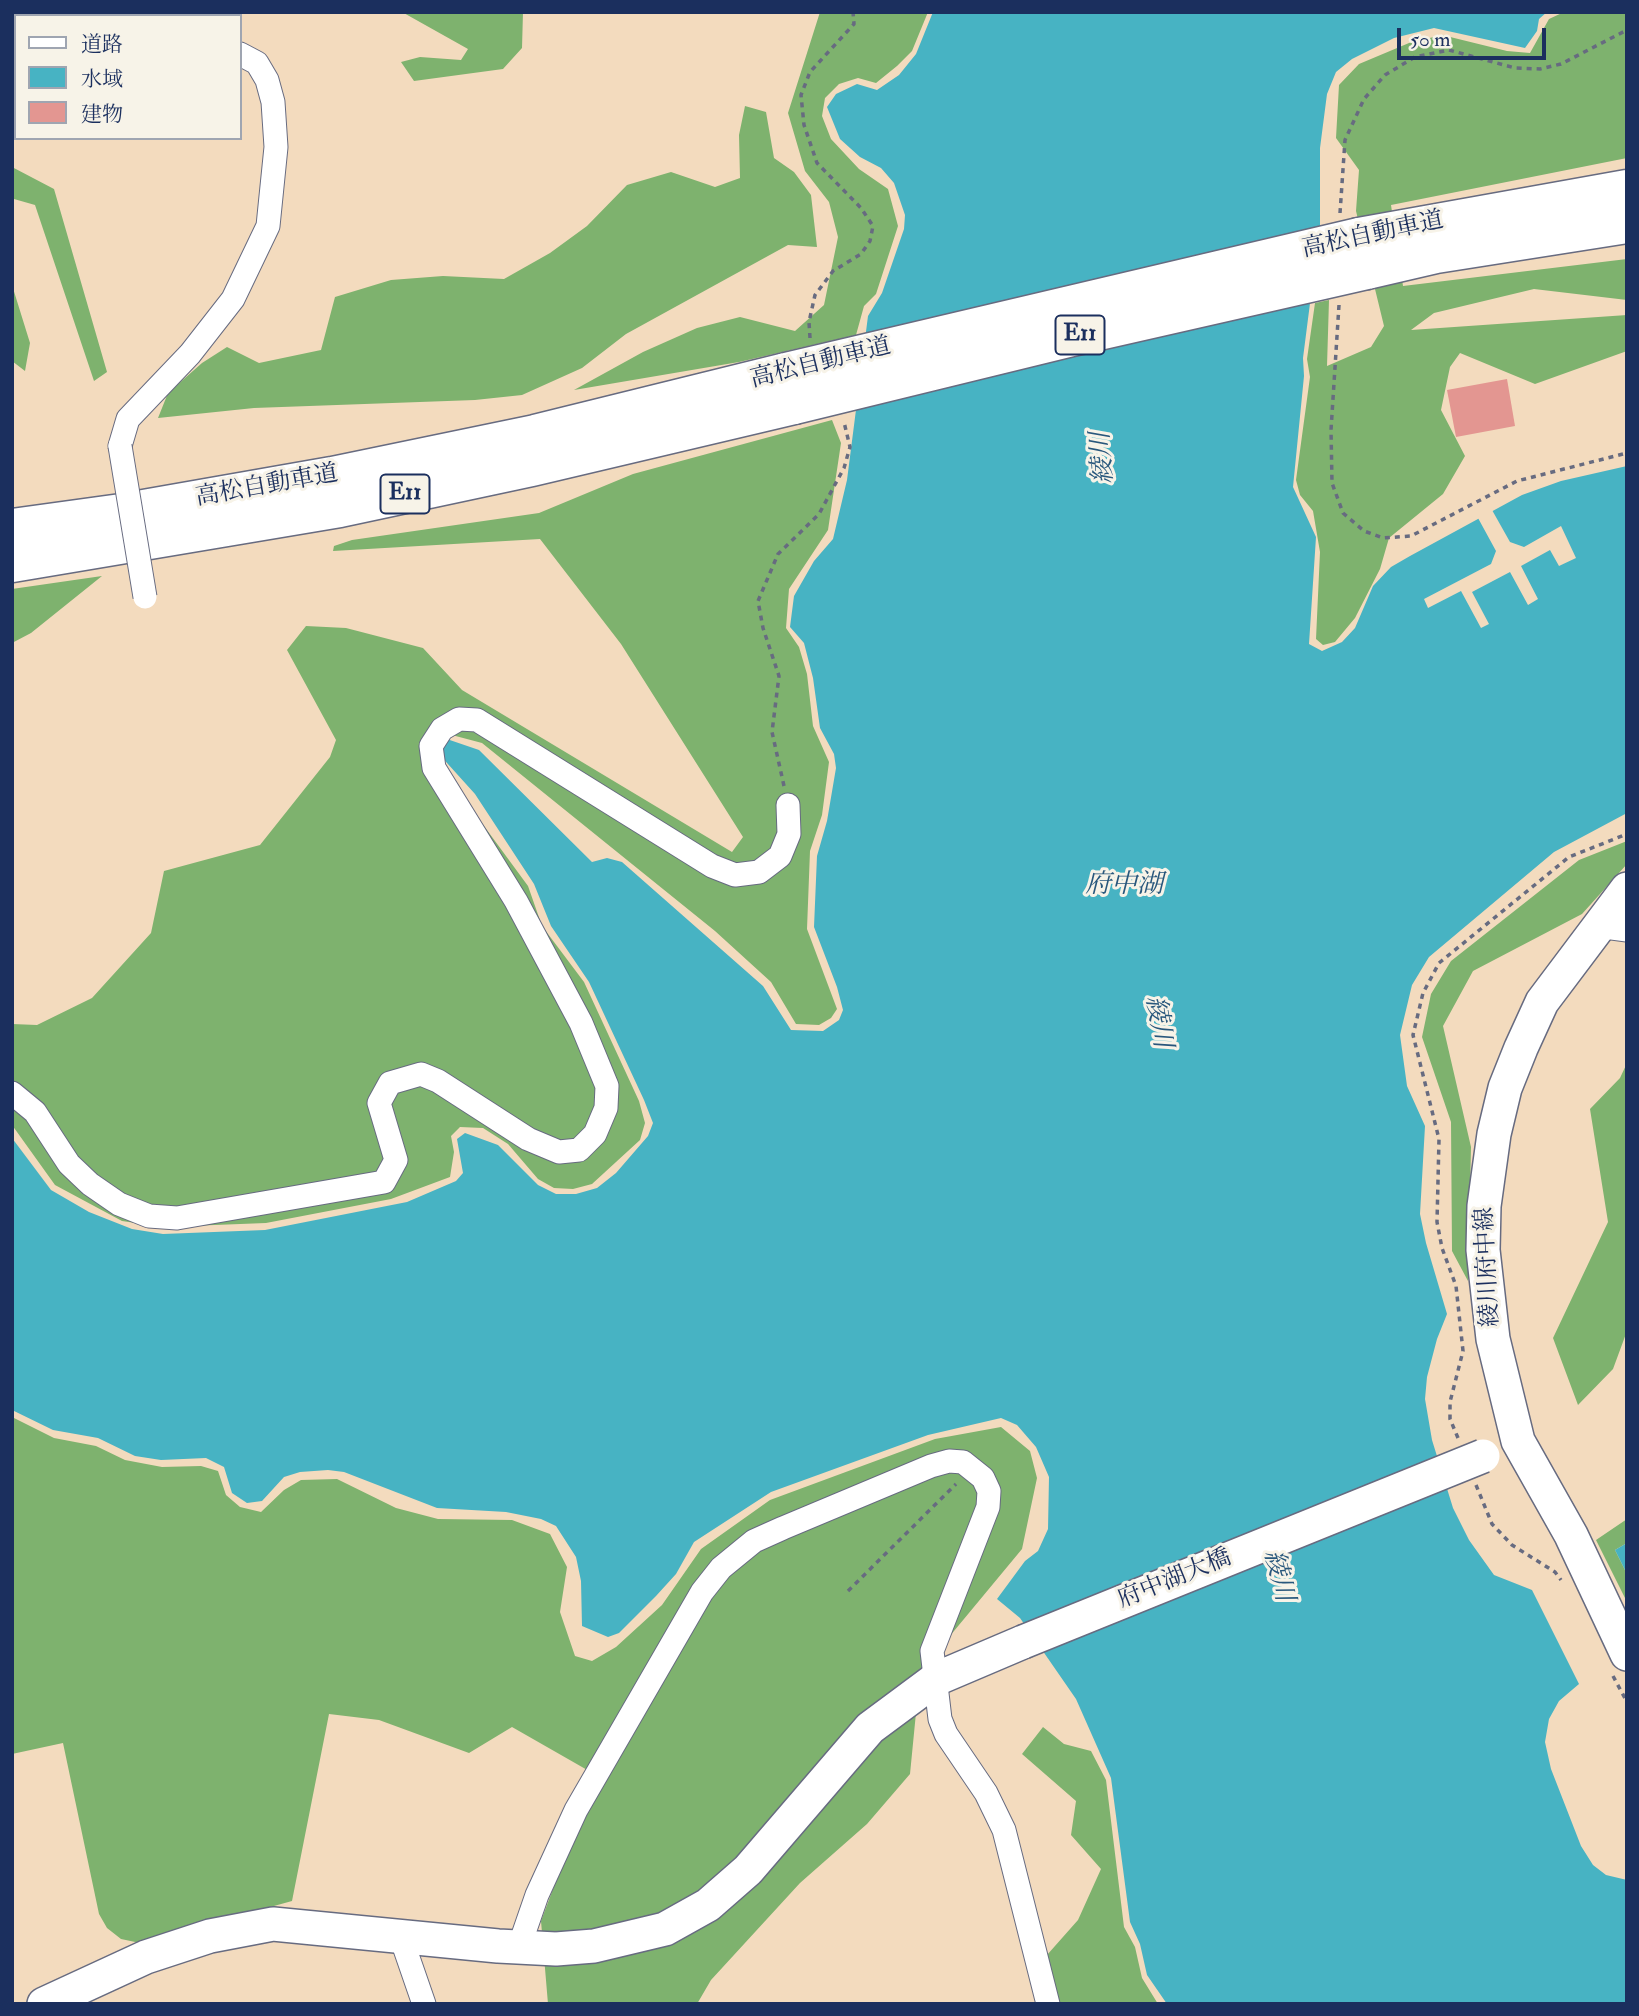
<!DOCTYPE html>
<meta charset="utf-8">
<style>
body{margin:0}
#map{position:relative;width:1639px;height:2016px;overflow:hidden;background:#f3dbbe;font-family:"IM FELL Double Pica","Noto Serif JP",serif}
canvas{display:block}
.frame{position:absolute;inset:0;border:14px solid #1b2f5e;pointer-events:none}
.legend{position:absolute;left:14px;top:14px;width:228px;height:126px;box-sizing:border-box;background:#f7f3e8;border:2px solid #9fa5b1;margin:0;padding:9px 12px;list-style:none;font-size:21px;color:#1b2f5e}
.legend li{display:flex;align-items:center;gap:14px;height:35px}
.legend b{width:35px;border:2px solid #9fa5b1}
.scale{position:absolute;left:1397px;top:28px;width:149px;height:32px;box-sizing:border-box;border:4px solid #1b2f5e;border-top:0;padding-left:9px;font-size:21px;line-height:24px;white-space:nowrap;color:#1b2f5e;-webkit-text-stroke:5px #f7f3e8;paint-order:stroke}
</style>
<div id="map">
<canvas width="1639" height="2016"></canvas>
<div class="frame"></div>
<ul class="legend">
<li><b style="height:9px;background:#fff"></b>道路</li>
<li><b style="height:19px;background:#47b3c3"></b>水域</li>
<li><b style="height:19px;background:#e39691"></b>建物</li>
</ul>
<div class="scale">50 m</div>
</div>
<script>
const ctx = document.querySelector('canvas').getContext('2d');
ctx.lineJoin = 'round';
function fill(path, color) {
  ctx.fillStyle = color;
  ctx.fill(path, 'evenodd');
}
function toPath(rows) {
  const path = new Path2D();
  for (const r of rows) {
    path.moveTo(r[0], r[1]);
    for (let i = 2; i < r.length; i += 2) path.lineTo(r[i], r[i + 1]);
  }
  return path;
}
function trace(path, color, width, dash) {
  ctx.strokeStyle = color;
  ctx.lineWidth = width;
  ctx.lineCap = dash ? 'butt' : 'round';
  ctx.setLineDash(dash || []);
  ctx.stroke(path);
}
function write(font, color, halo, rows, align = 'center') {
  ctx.font = font + ' "IM FELL Double Pica","Noto Serif JP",serif';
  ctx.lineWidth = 6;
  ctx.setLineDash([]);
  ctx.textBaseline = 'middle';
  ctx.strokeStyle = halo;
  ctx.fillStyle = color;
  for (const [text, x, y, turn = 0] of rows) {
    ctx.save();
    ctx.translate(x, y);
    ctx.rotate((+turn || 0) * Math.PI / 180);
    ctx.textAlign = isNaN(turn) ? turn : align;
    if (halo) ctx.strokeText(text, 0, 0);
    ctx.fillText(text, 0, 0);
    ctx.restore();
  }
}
const forest = toPath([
 [402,12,523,12,522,48,503,69,414,81,401,62,420,57,461,60,468,49],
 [820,12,928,12,912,51,897,66,876,83,858,78,839,84,825,98,822,116,831,139,859,169,888,189,898,226,876,294,864,306,856,335,739,362,574,390,643,352,697,328,740,317,795,331,824,305,838,237,829,202,805,171,788,113],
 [1564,12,1627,12,1627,158,1391,205,1403,286,1627,259,1627,300,1534,289,1434,313,1411,330,1627,315,1627,351,1535,384,1460,353,1450,367,1441,410,1465,456,1443,494,1389,538,1380,569,1355,618,1335,642,1323,645,1316,639,1320,552,1313,511,1300,495,1296,480,1310,377,1307,359,1315,303,1329,300,1327,366,1371,347,1384,326,1356,211,1359,170,1336,138,1339,85,1359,64,1409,43,1442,35,1507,51,1530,53,1549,19],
 [745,106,766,112,774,158,794,172,811,195,817,247,788,245,626,334,582,368,522,395,475,400,254,408,158,418,168,393,202,363,227,347,259,363,321,350,335,297,391,280,443,276,504,279,550,253,587,226,627,185,671,172,715,187,740,178,739,135],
 [12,167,54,189,107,372,94,381,35,205,14,199,12,207],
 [12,285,30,343,25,371,12,361],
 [832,420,841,443,828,530,789,589,786,628,799,647,807,674,813,726,829,762,822,815,810,851,807,929,837,1009,831,1018,819,1025,796,1024,771,982,715,931,482,743,433,730,440,766,528,886,542,926,584,982,639,1101,645,1123,640,1140,592,1184,573,1189,554,1188,538,1179,508,1144,483,1128,460,1127,451,1136,454,1152,450,1177,391,1199,266,1223,163,1227,122,1221,55,1185,12,1125,12,1024,37,1025,92,998,151,933,164,871,260,845,330,757,336,740,287,650,306,626,346,628,423,648,462,690,732,852,743,837,621,644,540,539,333,551,334,546,352,540,539,513,633,474],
 [102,576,31,633,12,643,12,589],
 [1627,841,1627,864,1582,914,1473,971,1443,1026,1471,1147,1468,1281,1452,1251,1451,1122,1422,1037,1431,994,1451,961,1579,860],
 [1627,1063,1627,1331,1613,1369,1578,1405,1553,1338,1608,1222,1590,1109,1620,1078],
 [12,1417,54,1438,96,1446,125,1460,162,1467,201,1466,218,1471,226,1495,240,1507,261,1512,284,1490,301,1480,337,1479,396,1508,438,1519,512,1520,550,1534,567,1567,560,1612,575,1656,592,1661,616,1647,662,1605,701,1549,770,1500,935,1439,1001,1427,1030,1451,1037,1478,1022,1549,920,1672,910,1774,867,1824,800,1883,711,1980,697,2004,548,2004,541,1921,577,1825,603,1779,512,1727,469,1753,379,1720,329,1714,292,1901,140,1943,121,1939,107,1928,99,1914,63,1743,12,1754],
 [1627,1519,1627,1543,1615,1550,1627,1574,1627,1602,1596,1540],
 [1043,1727,1064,1744,1091,1751,1106,1780,1124,1927,1135,1947,1142,1978,1158,2004,1060,2004,1047,1955,1078,1920,1101,1869,1071,1835,1076,1801,1022,1754]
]);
const water = toPath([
 [933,12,1547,12,1539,19,1537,31,1525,48,1434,28,1394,38,1352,59,1336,72,1327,94,1320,148,1320,225,1303,358,1304,376,1293,487,1316,537,1309,644,1322,651,1342,642,1355,628,1373,586,1391,567,1410,556,1522,495,1561,481,1627,466,1627,813,1554,852,1429,957,1412,985,1400,1035,1407,1086,1425,1126,1420,1214,1426,1243,1447,1314,1437,1339,1427,1377,1425,1399,1432,1440,1453,1508,1469,1540,1494,1575,1532,1590,1579,1684,1559,1701,1549,1719,1545,1742,1551,1769,1581,1846,1593,1865,1606,1875,1627,1880,1627,2004,1167,2004,1147,1975,1140,1944,1130,1922,1111,1778,1076,1699,1020,1618,997,1599,1025,1561,1038,1551,1048,1529,1049,1477,1036,1447,1017,1425,1001,1418,928,1435,771,1492,694,1542,676,1574,656,1596,619,1633,608,1637,582,1626,581,1581,576,1557,556,1526,541,1519,506,1512,437,1508,344,1472,328,1470,300,1472,284,1477,262,1501,247,1503,232,1493,224,1467,206,1458,161,1460,135,1456,98,1438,53,1430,12,1410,12,1138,51,1190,89,1212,132,1229,163,1234,265,1230,407,1202,456,1181,463,1173,457,1139,465,1133,498,1145,538,1185,556,1194,576,1194,597,1188,616,1173,648,1136,653,1123,644,1100,589,982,551,926,534,884,475,794,438,753,438,736,479,750,592,862,607,858,622,862,763,986,791,1030,823,1031,839,1020,843,1010,837,987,814,927,817,856,827,821,836,768,834,754,820,728,813,678,804,643,790,627,794,596,814,561,833,539,847,480,868,316,882,293,904,229,905,215,894,183,881,168,860,157,840,139,827,107,836,94,857,84,877,90,899,75,916,54],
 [1627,1543,1627,1574,1615,1550]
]);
const pier = toPath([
 [1492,510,1510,542,1524,547,1561,526,1576,558,1559,566,1550,550,1521,566,1538,599,1528,605,1510,572,1472,592,1489,624,1481,628,1461,591,1428,608,1424,599,1491,564,1496,551,1478,518]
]);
const building = toPath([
 [1507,379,1515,426,1456,437,1447,390]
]);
const path = toPath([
 [1340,213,1345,140,1364,99,1385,75,1415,57,1449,50,1515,68,1540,69,1561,64,1627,30],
 [1339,305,1331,430,1332,483,1343,513,1364,531,1383,538,1411,536,1517,481,1627,453],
 [810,338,809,322,815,295,833,271,861,254,870,241,873,226,861,208,817,163,804,125,801,95,810,72,854,24,853,12],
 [784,786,772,732,779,676,763,628,758,601,778,554,819,514,844,468,850,447,844,422],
 [1458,1438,1450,1419,1450,1402,1463,1351,1456,1286,1442,1248,1437,1222,1439,1139,1413,1035,1423,993,1439,963,1569,857,1627,834],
 [1476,1485,1492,1524,1512,1545,1555,1572,1561,1580],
 [848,1591,956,1484],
 [1613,1676,1627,1702]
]);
const street = toPath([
 [81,16,82,12],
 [120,446,128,419,190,354,233,299,268,226,276,147,273,102,267,80,257,63,240,54],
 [1597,926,1627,930],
 [12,1093,35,1112,69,1164,90,1184,119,1204,149,1216,177,1218,384,1182,396,1160,379,1103,390,1083,421,1074,438,1081,528,1139,559,1152,579,1150,595,1134,606,1108,607,1086,581,1023,516,901,434,768,431,746,442,729,459,719,477,720,712,866,735,875,759,872,780,856,789,834,788,805],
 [404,1936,405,1949,424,2004],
 [519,1947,537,1895,576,1810,702,1592,721,1568,754,1541,783,1528,931,1466,949,1461,963,1462,983,1478,989,1491,988,1507,932,1651,940,1719,946,1734,986,1793,1004,1830,1048,2004]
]);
const secondary = toPath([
 [1627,889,1542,1002,1521,1048,1505,1088,1494,1134,1484,1206,1483,1250,1493,1339,1518,1441,1571,1535,1627,1654],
 [44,2004,146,1957,210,1936,273,1924,498,1946,556,1949,594,1946,665,1929,708,1905,748,1870,870,1728,936,1679,1023,1642]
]);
const highway = toPath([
 [1359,237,1627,189],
 [1367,270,1436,254,1627,224],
 [12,528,121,513,332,476,535,434,786,372],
 [12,563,340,508,532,467,794,405]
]);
const streetBridge = toPath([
 [120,446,145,597]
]);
const secondaryBridge = toPath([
 [1023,1642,1483,1456]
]);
const highwayBridge = toPath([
 [786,372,1359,237],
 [794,405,1072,337,1367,270]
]);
const shields = [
 [1080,335,49],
 [405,494,49]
];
const shieldNames = [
 ["E11",1080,335],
 ["E11",405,494]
];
const streetNames = [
 ["高松自動車道",1373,236,-12],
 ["高松自動車道",821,364,-14],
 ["高松自動車道",267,487,-10],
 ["綾川府中線",1489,1267,-93],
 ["府中湖大橋",1175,1580,-22]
];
const waterNames = [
 ["綾川",1104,458,-94],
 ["府中湖",1124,886],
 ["綾川",1157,1022,80],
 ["綾川",1277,1576,75]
];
fill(forest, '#7eb26e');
fill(water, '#47b3c3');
fill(pier, '#f3dbbe');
fill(building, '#e39691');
trace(street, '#676b80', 25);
trace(secondary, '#676b80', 36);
trace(highway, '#676b80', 41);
trace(path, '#676b80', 3.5, [5, 5]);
trace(street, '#fff', 23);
trace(secondary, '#fff', 33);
trace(highway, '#fff', 38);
trace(streetBridge, '#676b80', 25, []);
trace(secondaryBridge, '#676b80', 36, []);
trace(highwayBridge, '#676b80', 41, []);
trace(streetBridge, '#fff', 23);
trace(secondaryBridge, '#fff', 33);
trace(highwayBridge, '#fff', 38);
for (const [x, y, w] of shields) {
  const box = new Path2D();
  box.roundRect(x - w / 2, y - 19.5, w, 39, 5);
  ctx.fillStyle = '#f7f3e8';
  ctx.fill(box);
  trace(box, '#1b2f5e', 2);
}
write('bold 23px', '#1b2f5e', null, shieldNames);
write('24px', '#1b2f5e', '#f7f3e8', streetNames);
write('italic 26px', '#28577c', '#f7f3e8', waterNames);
</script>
